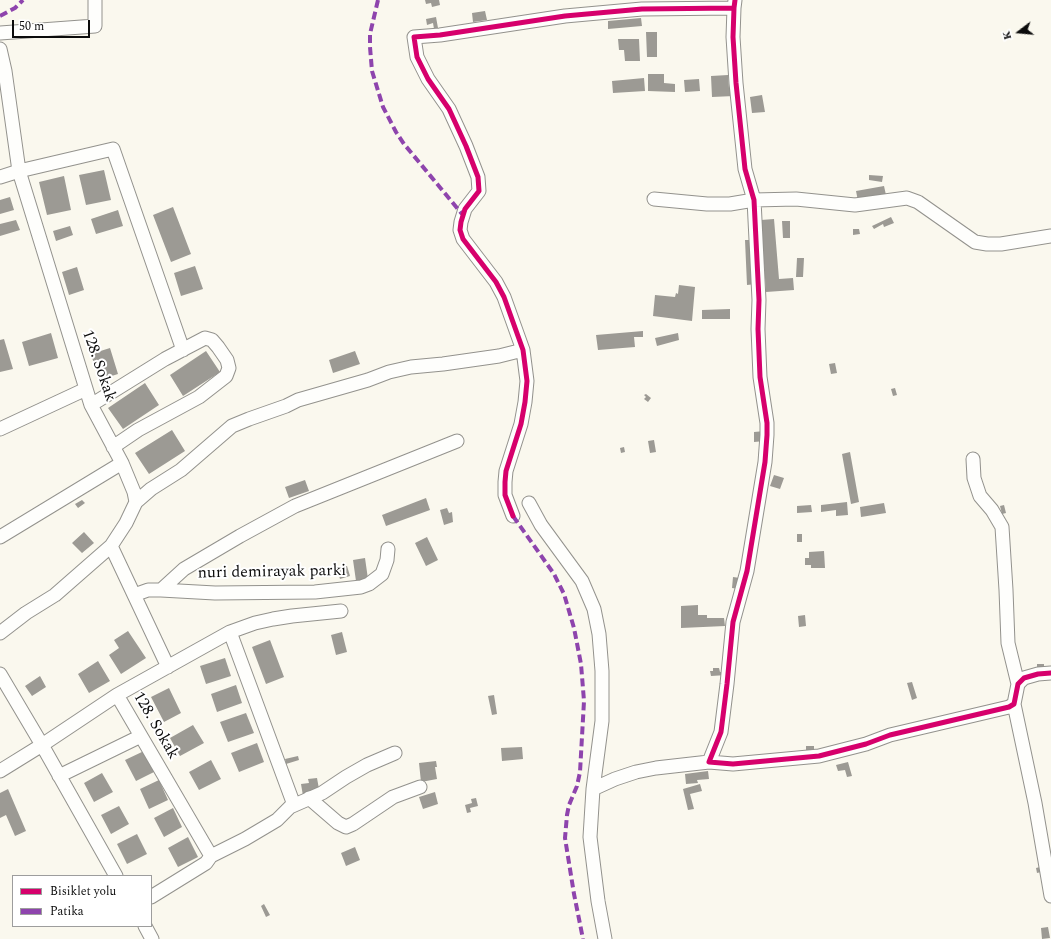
<!DOCTYPE html>
<style>
body{margin:0}
#map{position:relative;width:1051px;height:939px;overflow:hidden;background:#faf8ee;font-family:Spectral,serif}
canvas{display:block}
.legend{position:absolute;left:12px;top:875px;width:140px;height:52px;box-sizing:border-box;background:#fff;border:1px solid #9d9d9d;margin:0;padding:5px 7px;list-style:none;font-size:12px;color:#0b0b0b}
.legend li{display:flex;align-items:center;gap:8px;height:20px}
.legend b{width:20px;border:1px solid #9d9d9d}
.north{position:absolute;left:999px;top:12px;width:40px;height:40px;-webkit-text-stroke:3px #fff;paint-order:stroke;rotate:254deg;font-size:11px;font-weight:700;line-height:16px;text-align:center;color:#0b0b0b}
.north::after{content:'';display:block;margin:auto;width:14px;height:18px;background:#0b0b0b;clip-path:polygon(50% 0,100% 100%,50% 72%,0 100%)}
.scale{position:absolute;left:12px;top:20px;width:78px;height:18px;box-sizing:border-box;border:2px solid #0b0b0b;border-top:0;padding-left:5px;font-size:12px;line-height:14px;white-space:nowrap;color:#0b0b0b;-webkit-text-stroke:3px #fff;paint-order:stroke}
</style>
<div id="map">
<canvas width="1051" height="939"></canvas>
<ul class="legend">
<li><b style="height:5px;background:#d6006c"></b>Bisiklet yolu</li>
<li><b style="height:5px;background:#8e44ad"></b>Patika</li>
</ul>
<div class="north">K</div>
<div class="scale">50 m</div>
</div>
<script>
const ctx = document.querySelector('canvas').getContext('2d');
ctx.lineJoin = 'round';
function fill(path, color) {
  ctx.fillStyle = color;
  ctx.fill(path, 'evenodd');
}
function toPath(rows) {
  const path = new Path2D();
  for (const r of rows) {
    path.moveTo(r[0], r[1]);
    for (let i = 2; i < r.length; i += 2) path.lineTo(r[i], r[i + 1]);
  }
  return path;
}
function trace(path, color, width, dash) {
  ctx.strokeStyle = color;
  ctx.lineWidth = width;
  ctx.lineCap = dash ? 'butt' : 'round';
  ctx.setLineDash(dash || []);
  ctx.stroke(path);
}
function write(font, color, halo, rows, align = 'center') {
  ctx.font = font + ' Spectral,serif';
  ctx.lineWidth = 4;
  ctx.setLineDash([]);
  ctx.textBaseline = 'middle';
  ctx.strokeStyle = halo;
  ctx.fillStyle = color;
  for (const [text, x, y, turn = 0] of rows) {
    ctx.save();
    ctx.translate(x, y);
    ctx.rotate((+turn || 0) * Math.PI / 180);
    ctx.textAlign = isNaN(turn) ? turn : align;
    if (halo) ctx.strokeText(text, 0, 0);
    ctx.fillText(text, 0, 0);
    ctx.restore();
  }
}
const building = toPath([
 [425,0,439,0,440,5,432,7,431,3,426,4],
 [485,11,487,20,473,22,472,13],
 [436,17,438,28,434,29,433,23,427,25,426,19],
 [641,18,642,26,608,29,608,21],
 [646,32,657,32,657,57,647,57],
 [618,39,639,39,640,61,625,61,624,50,619,50],
 [648,74,664,74,664,83,675,84,675,92,648,91],
 [728,75,729,88,734,88,734,96,712,97,711,76],
 [644,78,645,91,613,93,612,81],
 [699,79,700,91,685,92,684,80],
 [762,95,765,112,752,113,750,97],
 [104,170,111,200,86,205,79,175],
 [869,175,883,176,882,182,869,180],
 [64,176,71,210,47,215,39,182],
 [884,186,886,195,858,201,856,191],
 [10,197,14,210,0,214,0,200],
 [173,207,191,254,171,262,153,215],
 [118,210,123,226,96,234,91,219],
 [891,217,894,223,884,227,883,224,874,229,872,226],
 [774,219,779,279,793,278,794,290,766,292,761,220],
 [16,220,20,230,0,236,0,224],
 [782,221,790,221,790,238,783,238],
 [70,226,73,235,56,241,53,231],
 [853,229,859,229,860,234,853,235],
 [745,240,755,240,756,284,747,285],
 [797,258,804,258,803,277,796,277],
 [195,266,203,289,181,296,174,273],
 [77,267,84,290,69,295,62,272],
 [679,285,695,287,692,321,653,316,655,295,675,297,676,293,678,294],
 [730,309,730,319,702,319,702,310],
 [643,331,643,337,634,337,635,347,598,350,596,335],
 [51,333,58,358,29,366,22,342],
 [678,333,679,340,657,346,655,338],
 [4,339,13,369,0,372,0,340],
 [110,348,118,374,99,380,91,354],
 [206,351,220,372,183,396,170,375],
 [355,351,360,364,333,373,329,360],
 [835,363,837,373,831,374,829,364],
 [145,383,159,405,123,429,108,408],
 [895,388,897,395,893,396,891,389],
 [646,394,651,398,648,402,644,399,646,397,644,395],
 [172,430,185,451,149,474,135,453],
 [765,431,765,441,754,442,754,432],
 [654,440,656,452,650,453,648,441],
 [624,447,625,452,621,453,620,448],
 [850,452,859,502,851,504,842,454],
 [774,475,784,478,780,489,770,486],
 [305,480,309,491,289,498,285,487],
 [426,498,430,510,386,526,382,515],
 [82,500,85,503,78,508,75,504],
 [847,502,848,515,836,516,836,510,821,512,821,505],
 [884,503,886,513,861,517,860,507],
 [811,505,812,512,797,513,797,506],
 [1004,505,1006,513,1002,514,1000,506],
 [447,508,449,513,452,512,453,522,444,525,440,510],
 [84,532,94,543,82,553,72,543],
 [797,534,802,534,802,542,797,542],
 [427,537,438,560,426,566,415,543],
 [824,551,825,568,811,568,811,565,805,565,805,558,809,558,809,552],
 [365,558,368,579,356,581,353,560],
 [347,566,350,576,340,579,337,569],
 [733,577,740,578,739,589,732,588],
 [698,605,698,615,707,615,707,618,724,618,725,626,681,628,681,606],
 [805,615,806,626,799,627,798,616],
 [128,631,146,658,121,674,109,655,119,648,114,640],
 [342,632,347,652,336,655,331,635],
 [270,640,284,677,266,684,252,647],
 [225,658,231,676,206,684,200,666],
 [98,661,110,681,89,693,78,674],
 [1037,664,1044,664,1044,668,1037,672],
 [713,668,719,668,720,672,726,672,727,675,711,676,710,671,713,671],
 [40,676,46,687,32,696,25,686],
 [912,682,917,698,912,700,907,683],
 [236,685,242,703,217,712,211,694],
 [169,688,181,713,164,722,151,697],
 [494,695,497,714,492,715,488,696],
 [246,713,254,733,228,742,220,722],
 [193,725,204,743,180,756,170,738],
 [257,743,264,762,239,772,231,753],
 [806,746,814,746,814,752,806,752],
 [522,747,523,759,502,761,501,748],
 [144,751,154,772,136,781,125,760],
 [298,756,299,760,286,764,285,759],
 [211,760,221,779,199,790,189,772],
 [436,761,437,767,435,767,437,779,421,782,419,763],
 [848,762,852,776,847,777,845,770,838,771,836,765],
 [708,771,709,779,697,780,698,783,686,784,685,774],
 [102,773,113,792,94,802,84,783],
 [317,778,319,789,303,796,301,784,309,783,308,779],
 [159,780,168,800,149,809,140,789],
 [700,784,702,791,690,794,694,809,688,810,683,789],
 [8,789,26,831,15,836,6,815,0,818,0,793],
 [435,792,438,804,423,809,419,797],
 [476,798,478,806,470,808,471,812,467,813,465,805,472,803,471,799],
 [119,806,129,824,111,834,101,815],
 [173,808,182,827,164,837,154,818],
 [137,834,147,854,127,864,117,844],
 [188,837,198,857,178,867,168,848],
 [355,847,360,860,346,866,341,853],
 [1040,867,1041,872,1037,873,1036,868],
 [264,904,270,915,266,917,261,906],
 [1048,927,1050,938,1042,939,1041,928]
]);
const minor = toPath([
 [735,0,734,8,733,37,736,83,745,169,754,200,759,300,758,329,760,377,767,423,767,435,765,462,747,571,733,622,727,684,721,732,709,762,733,764,819,756,866,744,890,735,1009,707,1014,704,1018,684,1024,678,1038,674,1051,673],
 [0,33,95,26,95,0],
 [0,49,5,71,19,171,91,405,122,463,134,492,136,502,126,523,111,546,55,595,26,613,0,633],
 [0,177,19,171,113,149,183,350],
 [654,199,707,204,730,204,754,200,796,199,855,205,907,198,918,202,975,242,987,244,1001,244,1051,236],
 [91,405,165,359,205,338,212,340,218,347,227,360,229,368,226,376,199,397,138,430,113,447],
 [0,429,86,389],
 [973,459,974,478,980,496,992,510,1002,527,1006,590,1008,643,1018,684],
 [136,502,151,489,181,470,232,426,249,419,286,406,298,400,368,380,389,372,411,367,443,364,499,356,523,350],
 [529,503,541,525,582,581,594,609,599,634,602,671,602,721,593,789,590,837,598,901,605,939],
 [513,516,505,495,505,482,506,471,521,424,525,402,527,381,523,350,504,297,496,282,463,239,460,230,461,222,465,209,479,191,478,177,466,146,449,109,428,79,417,57,414,37,440,35,565,16,642,9,734,8],
 [0,537,122,463],
 [111,546,168,667],
 [161,590,184,569,240,536,295,506,457,441],
 [134,595,148,590,161,590,215,593,315,592,361,587,369,584,382,574,387,560,388,549],
 [230,632,255,623,273,619,292,616,341,611],
 [0,674,42,745,0,771],
 [117,695,211,856],
 [1014,704,1035,803,1051,896],
 [59,776,141,736],
 [593,789,615,779,636,772,656,768,709,762],
 [309,798,338,823,346,827,353,824,393,797,420,787],
 [116,876,42,745,117,695,230,632,294,805],
 [151,897,206,863,211,856,245,839,277,820,290,807,322,793,346,777,367,765,395,753],
 [145,926,152,939]
]);
const quiet = toPath([
 [378,0,370,34,370,47,372,71,383,107,396,132,404,144,462,214],
 [0,16,15,8,23,0],
 [513,516,554,574,564,594,574,628,581,664,584,701,580,772,577,786,569,805,567,815,565,838,574,894,583,939]
]);
const cycleway = toPath([
 [735,0,734,8,733,37,736,83,745,169,754,200,759,300,758,329,760,377,767,423,767,435,765,462,747,571,733,622,727,684,721,732,709,762,733,764,819,756,866,744,890,735,1009,707,1014,704,1018,684,1024,678,1038,674,1051,673],
 [513,516,505,495,505,482,506,471,521,424,525,402,527,381,523,350,504,297,496,282,463,239,460,230,461,222,465,209,479,191,478,177,466,146,449,109,428,79,417,57,414,37,440,35,565,16,642,9,734,8]
]);
const streetNames = [
 ["128. Sokak",98,366,71],
 ["nuri demirayak parki",272,573,-1],
 ["128. Sokak",155,726,60]
];
fill(building, '#9c9a94');
trace(minor, '#93928d', 15);
trace(minor, '#fefefc', 13);
trace(quiet, '#8e44ad', 4, [8, 4]);
trace(cycleway, '#d6006c', 5);
write('16px', '#0b0b0b', '#fff', streetNames);
</script>
